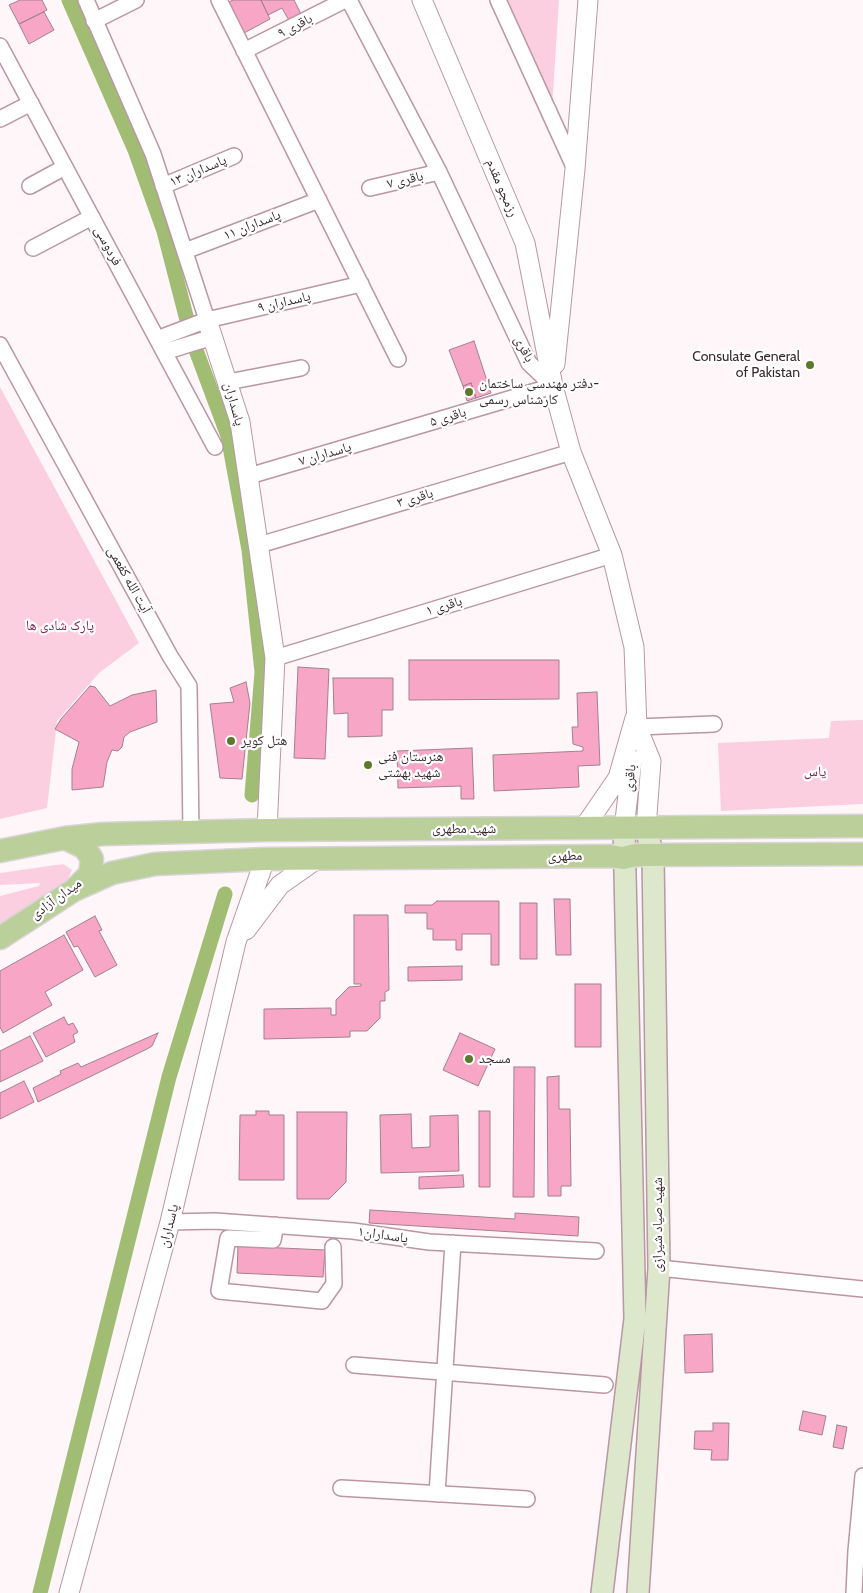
<!DOCTYPE html>
<meta charset="utf-8">
<style>
body{margin:0}
canvas{display:block;background:#fef6f9}
</style>
<canvas width="863" height="1593"></canvas>
<script>
const ctx = document.querySelector('canvas').getContext('2d');
ctx.lineJoin = 'round';
function fill(path, color) {
  ctx.fillStyle = color;
  ctx.fill(path, 'evenodd');
}
function toPath(rows) {
  const path = new Path2D();
  for (const r of rows) {
    path.moveTo(r[0], r[1]);
    for (let i = 2; i < r.length; i += 2) path.lineTo(r[i], r[i + 1]);
  }
  return path;
}
function trace(path, color, width, dash) {
  ctx.strokeStyle = color;
  ctx.lineWidth = width;
  ctx.lineCap = dash ? 'butt' : 'round';
  ctx.setLineDash(dash || []);
  ctx.stroke(path);
}
function write(font, color, halo, rows, align = 'center') {
  ctx.font = font + ' Cabin,"Noto Naskh Arabic",sans-serif';
  ctx.lineWidth = 4.5;
  ctx.setLineDash([]);
  ctx.textBaseline = 'middle';
  ctx.strokeStyle = halo;
  ctx.fillStyle = color;
  for (const [text, x, y, turn = 0] of rows) {
    ctx.save();
    ctx.translate(x, y);
    ctx.rotate((+turn || 0) * Math.PI / 180);
    ctx.textAlign = isNaN(turn) ? turn : align;
    if (halo) ctx.strokeText(text, 0, 0);
    ctx.fillText(text, 0, 0);
    ctx.restore();
  }
}
const green = toPath([
 [506,0,559,0,551,123],
 [0,387,139,643,99,673,57,721,47,808,0,819],
 [863,720,863,804,721,811,718,743,829,738,831,721],
 [63,864,72,870,67,881,0,924,0,896,39,886,40,883,0,885,0,873]
]);
const canal = toPath([
 [69,0,135,150,164,231,187,320],
 [190,334,228,436,249,550,262,672,252,795],
 [40,1593,169,1077,225,894]
]);
const building = toPath([
 [20,0,42,0,47,10,19,24,9,5,20,0],
 [233,0,261,0,270,19,244,33,229,2,233,0],
 [261,0,294,0,303,18,291,24,282,8,268,15,261,0],
 [44,12,54,30,29,44,19,24,44,12],
 [474,341,491,393,476,398,471,383,463,386,449,350,474,341],
 [471,383,476,398,467,401,463,386,471,383],
 [409,660,559,660,559,699,409,700,409,660],
 [298,667,329,669,325,759,294,758,298,667],
 [333,678,393,678,393,710,382,710,382,736,348,737,348,713,334,714,333,678],
 [246,682,250,703,242,779,220,778,210,704,234,702,230,688,246,682],
 [90,686,95,687,110,706,132,695,156,690,157,722,130,732,124,737,122,747,118,751,112,750,107,762,103,787,72,790,72,769,79,742,55,729,61,719,90,686],
 [597,692,600,765,578,766,579,787,494,791,493,755,583,751,583,747,573,744,572,727,578,727,577,693,597,692],
 [472,748,474,799,461,799,461,786,398,788,397,751,472,748],
 [554,899,570,899,571,955,556,955,554,899],
 [437,901,499,901,499,965,491,965,491,934,462,934,462,950,456,950,456,940,433,940,433,929,427,929,427,913,405,913,405,905,432,905,437,901],
 [520,903,537,903,537,959,520,959,520,903],
 [354,915,388,915,389,990,385,992,385,1001,380,1001,380,1018,367,1031,350,1031,350,1037,264,1039,264,1009,331,1008,331,1015,336,1015,336,1000,349,987,361,986,361,984,354,984,354,915],
 [95,916,102,930,99,931,117,965,95,977,78,946,74,947,66,932,95,916],
 [64,935,83,970,45,992,52,1005,3,1033,0,1027,0,971,64,935],
 [462,966,462,980,408,981,408,967,462,966],
 [575,984,601,984,601,1047,575,1047,575,984],
 [64,1017,68,1025,73,1023,78,1032,73,1035,75,1042,46,1057,33,1033,64,1017],
 [158,1033,152,1046,147,1049,38,1102,33,1088,61,1074,60,1071,78,1063,81,1067,158,1033],
 [460,1033,495,1049,478,1086,443,1070,460,1033],
 [30,1036,43,1061,0,1082,0,1051,30,1036],
 [514,1067,535,1067,534,1197,513,1197,514,1067],
 [559,1076,559,1109,570,1109,571,1186,561,1186,561,1196,548,1196,547,1077,559,1076],
 [24,1081,34,1102,0,1119,0,1093,24,1081],
 [256,1111,269,1111,269,1115,284,1115,284,1180,239,1180,240,1115,256,1115,256,1111],
 [479,1111,490,1111,490,1187,479,1187,479,1111],
 [297,1112,347,1112,346,1182,329,1199,297,1199,297,1112],
 [411,1114,412,1148,430,1147,430,1116,458,1115,459,1171,381,1173,380,1115,411,1114],
 [463,1175,464,1187,419,1189,419,1177,463,1175],
 [370,1210,515,1219,515,1213,579,1217,578,1236,369,1223,370,1210],
 [238,1246,325,1250,323,1277,237,1273,238,1246],
 [712,1334,713,1372,685,1373,684,1335,712,1334],
 [803,1411,826,1416,822,1435,799,1430,803,1411],
 [713,1423,729,1423,728,1460,711,1460,712,1450,694,1449,695,1431,713,1431,713,1423],
 [837,1425,847,1427,843,1449,833,1447,837,1425]
]);
const minor = toPath([
 [86,0,153,154,207,320],
 [219,0,398,359],
 [498,0,575,169],
 [94,21,136,0],
 [0,46,215,447],
 [244,51,345,0],
 [0,119,31,103],
 [30,186,65,167],
 [163,186,234,156],
 [370,188,439,172],
 [33,248,92,217],
 [185,251,319,200],
 [157,339,207,320,361,284],
 [0,345,170,656,189,686,191,833],
 [164,352,213,337],
 [228,382,301,368],
 [249,476,553,386,529,363,439,172,349,0],
 [259,545,571,452],
 [275,658,612,555],
 [637,727,714,724],
 [170,1222,215,1221,353,1231,429,1242,596,1251],
 [276,1225,273,1240,228,1238,219,1291,322,1301,334,1284,333,1247],
 [659,1268,863,1289],
 [354,1365,605,1385],
 [341,1488,527,1499],
 [437,1494,453,1243],
 [854,1593,856,1551,863,1476]
]);
const tertiary = toPath([
 [422,0,525,243,553,386,571,452,612,555,634,647,637,727,651,761,646,828],
 [207,320,240,422,275,658,267,830],
 [555,364,575,169,588,0],
 [583,829,618,778,635,718],
 [624,829,632,760],
 [246,930,280,885,317,859],
 [69,1593,170,1222,236,942,265,859]
]);
const secondary = toPath([
 [602,1593,635,1319,624,829],
 [638,1593,659,1268,653,856,646,828]
]);
const primary = toPath([
 [0,851,65,838,103,834,267,830,863,826],
 [74,890,112,873,155,864,265,859,610,856,623,858,636,855,863,854],
 [0,938,74,890,90,874,92,859,85,848,65,838]
]);
const markers = [
 [810,365,5,"#5e782b"],
 [469,392,5,"#5e782b"],
 [231,741,5,"#5e782b"],
 [368,765,5,"#5e782b"],
 [469,1059,5,"#5e782b"]
];
const streetNames = [
 ["باقری ۹",295,26,-27],
 ["پاسداران ۱۳",198,171,-23],
 ["باقری ۷",405,180,-13],
 ["رزمجو مقدم",502,188,67],
 ["پاسداران ۱۱",252,225,-21],
 ["فردوسی",108,246,62],
 ["پاسداران ۹",284,302,-13],
 ["باقری",524,349,62],
 ["پاسداران",234,404,74],
 ["باقری ۵",448,417,-17],
 ["پاسداران ۷",325,454,-16],
 ["باقری ۳",415,498,-17],
 ["آیت الله کفعمی",129,580,61],
 ["باقری ۱",444,606,-17],
 ["باقری",630,778,-83],
 ["شهید مطهری",464,829],
 ["مطهری",565,856,-1],
 ["میدان آزادی",56,899,-36],
 ["شهید صیاد شیرازی",658,1225,-90],
 ["پاسداران",169,1226,-76],
 ["پاسداران۱",383,1235,8]
];
const poiNames = [
 ["Consulate General",800,357,"right"],
 ["of Pakistan",800,373,"right"],
 ["دفتر مهندسی ساختمان-",479,384],
 ["کارشناس رسمی",479,400],
 ["هتل کویر",241,741],
 ["هنرستان فنی",378,757],
 ["شهید بهشتی",378,773],
 ["مسجد",479,1059]
];
const parkNames = [
 ["پارک شادی ها",60,626],
 ["یاس",815,772]
];
fill(green, '#fbcfdf');
trace(canal, '#a0bd73', 15);
fill(building, '#f8a6c6');
trace(building, '#a4808d', 1);
trace(minor, '#bb96a4', 18);
trace(tertiary, '#bb96a4', 21);
trace(secondary, '#bb96a4', 24);
trace(primary, '#d8d5d6', 25);
trace(minor, '#fff', 15);
trace(tertiary, '#fff', 19);
trace(secondary, '#dde7cc', 21);
trace(primary, '#bbcf9a', 22);
for (const [x, y, r, color] of markers) {
  const dot = new Path2D();
  dot.arc(x, y, r, 0, 2 * Math.PI);
  ctx.fillStyle = color;
  ctx.fill(dot);
  trace(dot, '#fff', 2);
}
write('14px', '#3a2b30', '#fff', streetNames);
write('14px', '#3a2b30', '#fff', poiNames, 'left');
write('14px', '#802351', '#fff', parkNames);
</script>
